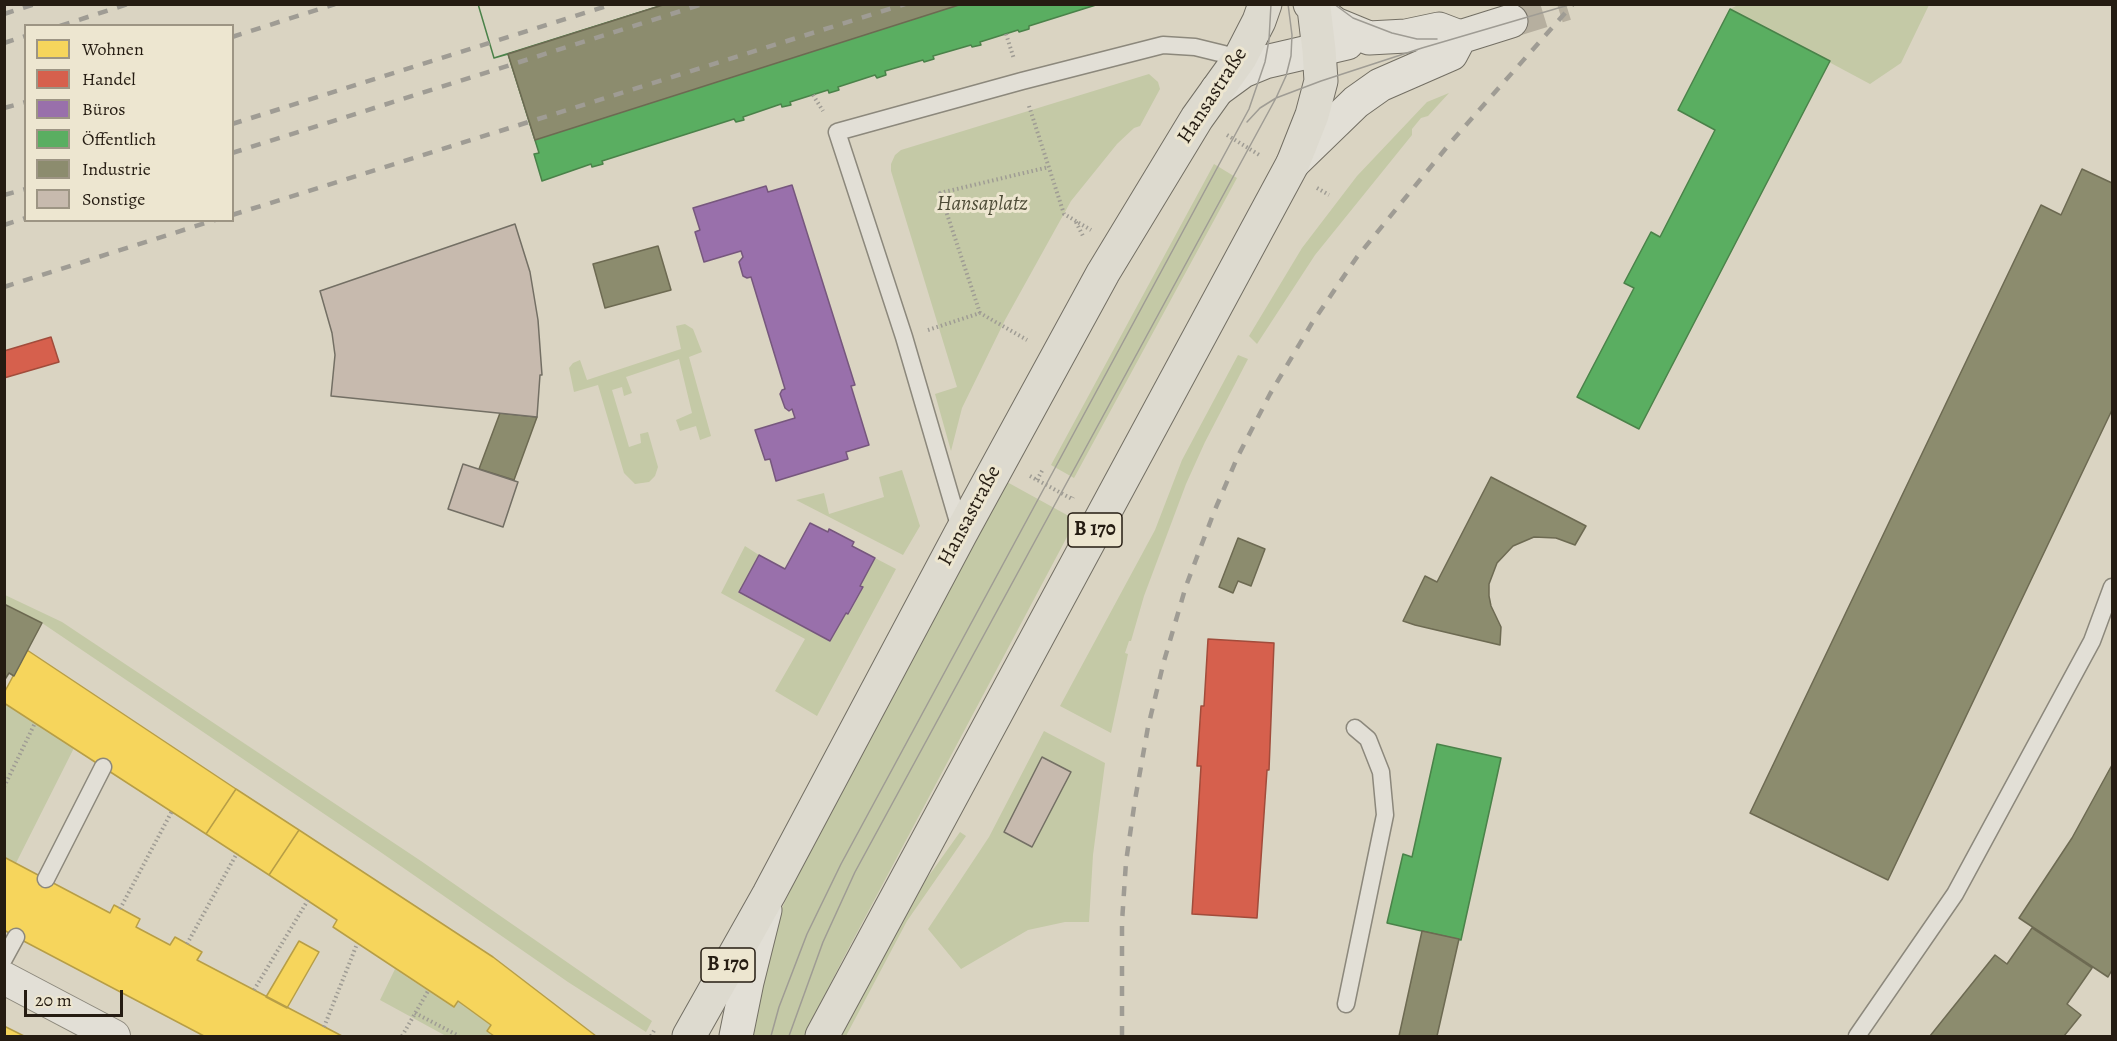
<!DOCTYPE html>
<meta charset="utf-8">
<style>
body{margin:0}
#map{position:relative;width:2117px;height:1041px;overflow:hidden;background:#dad4c2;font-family:Alegreya,serif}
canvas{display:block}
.frame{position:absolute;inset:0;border:6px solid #251c12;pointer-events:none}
.legend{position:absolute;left:24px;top:24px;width:210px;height:198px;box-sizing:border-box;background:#ede6d0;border:2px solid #9d9584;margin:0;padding:8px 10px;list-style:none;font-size:18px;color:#251c12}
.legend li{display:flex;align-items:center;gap:12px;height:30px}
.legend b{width:30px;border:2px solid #9d9584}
.scale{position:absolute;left:24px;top:990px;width:99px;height:27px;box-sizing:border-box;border:3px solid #251c12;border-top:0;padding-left:8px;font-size:18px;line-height:21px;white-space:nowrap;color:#251c12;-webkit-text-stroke:4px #ede6d0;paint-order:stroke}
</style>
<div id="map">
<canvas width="2117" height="1041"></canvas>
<div class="frame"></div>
<ul class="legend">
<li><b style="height:16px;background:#f6d55c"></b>Wohnen</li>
<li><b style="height:16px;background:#d6604d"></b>Handel</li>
<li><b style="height:16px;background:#9970ab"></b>Büros</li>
<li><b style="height:16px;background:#5aae61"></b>Öffentlich</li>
<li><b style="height:16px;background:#8c8c6e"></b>Industrie</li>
<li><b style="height:16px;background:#c7baae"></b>Sonstige</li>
</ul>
<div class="scale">20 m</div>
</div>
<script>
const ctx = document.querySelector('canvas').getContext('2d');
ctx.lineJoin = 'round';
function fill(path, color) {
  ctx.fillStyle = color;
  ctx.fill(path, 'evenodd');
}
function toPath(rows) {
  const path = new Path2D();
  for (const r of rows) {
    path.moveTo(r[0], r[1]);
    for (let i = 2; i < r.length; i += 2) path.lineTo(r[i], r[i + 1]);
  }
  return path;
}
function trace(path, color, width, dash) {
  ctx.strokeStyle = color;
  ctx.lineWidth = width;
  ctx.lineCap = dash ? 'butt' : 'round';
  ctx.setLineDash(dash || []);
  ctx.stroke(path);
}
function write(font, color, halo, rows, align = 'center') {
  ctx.font = font + ' Alegreya,serif';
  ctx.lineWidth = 6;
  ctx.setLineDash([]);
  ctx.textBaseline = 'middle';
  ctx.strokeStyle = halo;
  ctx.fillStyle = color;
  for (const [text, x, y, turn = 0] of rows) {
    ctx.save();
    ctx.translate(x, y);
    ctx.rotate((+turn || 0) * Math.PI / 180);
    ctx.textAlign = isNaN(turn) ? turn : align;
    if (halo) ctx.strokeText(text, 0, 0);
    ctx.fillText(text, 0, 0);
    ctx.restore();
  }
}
const green = toPath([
 [1738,5,1738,4,1929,5,1901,63,1870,84,1730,9],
 [1149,74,1158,82,1160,89,1140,126,1134,128,1117,144,1071,201,1005,320,962,408,951,451,935,394,957,387,891,171,891,164,895,155,901,150],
 [1449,93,1428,116,1421,118,1412,129,1412,135,1315,255,1257,344,1249,336,1302,248,1357,176,1427,102],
 [1214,164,1237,178,1074,478,1051,465],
 [685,324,693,329,702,352,689,357,711,436,700,440,696,426,680,431,676,420,692,413,679,359,626,377,632,393,624,396,622,387,612,390,629,447,641,443,640,434,648,432,658,467,655,476,649,482,635,484,624,473,598,385,574,392,569,368,573,363,580,360,587,380,681,349,676,326],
 [1238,355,1248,359,1205,442,1186,484,1144,596,1131,641,1129,641,1125,653,1128,654,1111,733,1060,706,1155,530,1182,460],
 [902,470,920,526,903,555,796,500,824,493,829,514,884,497,879,477],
 [1007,482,1076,520,843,959,804,1036,747,1036,776,921,803,863],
 [745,546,759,555,739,593,830,641,846,613,849,614,863,588,860,586,875,558,896,569,817,716,775,691,805,639,721,593],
 [5,595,62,622,421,861,652,1021,646,1032,568,982,379,851,42,623,5,604],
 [4,703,74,748,16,863,5,857],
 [1044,731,1105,763,1093,855,1089,922,1065,922,1028,930,961,969,928,929,989,837],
 [960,832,966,836,907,921,846,1036,840,1036,909,901,933,870],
 [395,969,453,1007,458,1001,491,1025,487,1031,494,1036,446,1036,380,1000]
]);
const homes = toPath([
 [27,650,236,789,206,834,4,703,4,693,27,650],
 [236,789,299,830,269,875,206,834,236,789],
 [299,830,493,957,596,1036,494,1036,487,1031,491,1025,458,1001,454,1007,333,927,337,920,269,875,299,830],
 [4,857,110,913,114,905,140,919,136,927,170,945,175,937,202,952,197,960,342,1036,204,1036,16,937,4,930,4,857],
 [299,941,319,952,287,1008,266,997,299,941],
 [4,1026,24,1036,4,1036,4,1026]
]);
const shops = toPath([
 [51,337,59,362,4,378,4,351,51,337],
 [1208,639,1274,643,1269,770,1267,770,1257,918,1192,914,1201,766,1197,766,1201,706,1204,706,1208,639]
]);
const offices = toPath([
 [792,185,855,385,851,386,869,445,846,452,848,459,776,481,770,459,765,460,755,430,795,418,792,409,789,411,785,408,780,394,782,390,785,389,751,277,747,278,743,276,739,262,743,257,741,251,704,262,695,232,700,230,693,208,766,186,768,192,792,185],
 [810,523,828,532,829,529,854,542,852,546,875,558,860,586,863,587,848,614,846,613,830,641,739,592,759,555,785,569,810,523]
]);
const public = toPath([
 [478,4,666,4,494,58,478,4],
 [478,4,1099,4,1029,26,1029,29,1019,32,1018,30,980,42,981,45,972,47,971,45,933,56,934,59,924,62,923,60,885,71,886,75,877,78,875,75,838,87,839,90,829,93,828,90,790,102,791,105,782,107,781,104,743,117,744,120,736,122,734,119,602,161,603,164,592,167,591,164,542,181,534,154,539,153,508,54,494,58,478,4],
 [1730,9,1830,61,1639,429,1577,397,1634,288,1624,283,1651,232,1660,237,1715,130,1678,110,1730,9],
 [1437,744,1501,758,1461,940,1387,923,1403,854,1412,857,1437,744]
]);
const industry = toPath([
 [666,4,962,4,535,140,508,54,666,4],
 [2082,169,2112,183,2112,410,1888,880,1750,813,2041,205,2061,215,2082,169],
 [658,246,671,290,605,308,593,264,658,246],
 [500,413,537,417,514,480,479,469,500,413],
 [1491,477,1586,526,1575,545,1556,538,1534,537,1513,546,1497,563,1489,584,1489,596,1491,606,1501,627,1500,645,1415,625,1403,621,1425,576,1437,582,1491,477],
 [1238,538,1265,549,1251,586,1238,581,1233,593,1219,587,1238,538],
 [4,604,42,623,14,676,9,673,4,681,4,604],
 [2112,765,2112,970,2108,977,2019,918,2072,838,2112,765],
 [2032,928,2092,968,2067,1004,2081,1015,2064,1036,1930,1036,1995,955,2007,964,2032,928],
 [1422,931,1459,939,1437,1036,1399,1036,1422,931]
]);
const building = toPath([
 [515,224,530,272,538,320,542,375,540,375,537,417,331,396,335,355,332,333,320,291,515,224],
 [463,464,518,482,503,527,448,509,463,464],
 [1042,757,1071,772,1032,847,1004,832,1042,757]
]);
const secondaryTunnel = toPath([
 [1511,21,1566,4]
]);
const path = toPath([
 [1006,34,1014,59],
 [813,95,823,111],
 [1029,106,1064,214,1091,230],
 [1227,135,1261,156],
 [1317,188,1329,195],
 [1076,222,1084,238],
 [980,313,940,193,1049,167],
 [928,330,980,313,1027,340],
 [1030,476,1072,499,1073,497],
 [1037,480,1043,469],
 [4,787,35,723],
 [120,909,172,811],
 [187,944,237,853],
 [254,990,308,900],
 [415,1013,459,1036],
 [324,1027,357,944],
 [402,1036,428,991],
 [651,1036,655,1029]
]);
const lane = toPath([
 [961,532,904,337,837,132,1022,81,1163,45,1195,47,1240,58],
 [46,879,103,767],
 [4,959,16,937],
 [1346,1004,1385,815,1381,772,1368,739,1355,728],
 [1857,1036,1955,894,2092,641,2112,587]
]);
const street = toPath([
 [4,978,114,1036]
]);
const secondary = toPath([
 [1314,8,1335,24,1369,38,1406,36,1439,29,1460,37,1511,21],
 [1217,90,1243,71,1265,62,1347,43],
 [1293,163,1356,102,1380,85,1451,54,1460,37],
 [736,1036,747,982,765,910]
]);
const primary = toPath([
 [689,1036,769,894,961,533,1103,273,1197,118,1240,58,1259,21,1265,4],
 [822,1036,1293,163,1312,115,1321,81,1319,50,1314,8,1310,4]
]);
const tram = toPath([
 [1334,4,1353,18,1392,33,1417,39,1437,39],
 [1247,122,1260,108,1276,98,1321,81,1422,48,1572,4],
 [771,1036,779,1007,807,934,841,864,1249,109,1265,62,1269,40,1271,4],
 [789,1036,823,942,855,872,1276,98,1286,76,1291,56,1292,35,1288,4]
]);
const rail = toPath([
 [4,14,35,4],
 [60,26,128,4],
 [232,37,335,4],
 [4,43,26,36],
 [4,108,26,102],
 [232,124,613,4],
 [232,153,703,4],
 [4,195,26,189],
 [232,215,905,4],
 [4,225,26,218],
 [4,287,215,220],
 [1122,1036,1122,922,1126,862,1135,800,1148,727,1164,661,1186,586,1214,512,1238,456,1270,394,1312,323,1357,257,1451,142,1573,4]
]);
const shields = [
 [1095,530,54],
 [728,965,54]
];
const shieldNames = [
 ["B 170",1095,530],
 ["B 170",728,965]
];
const streetNames = [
 ["Hansastraße",1213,96,-57],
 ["Hansastraße",970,516,-62]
];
const parkNames = [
 ["Hansaplatz",982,205]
];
fill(green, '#c4c9a6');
fill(homes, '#f6d55c');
trace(homes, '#b79e46', 1.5);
fill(shops, '#d6604d');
trace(shops, '#a14c3b', 1.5);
fill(offices, '#9970ab');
trace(offices, '#76577d', 1.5);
fill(public, '#5aae61');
trace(public, '#4a8249', 1.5);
fill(industry, '#8c8c6e');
trace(industry, '#6d6a52', 1.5);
fill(building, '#c7baae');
trace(building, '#736f64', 1.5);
trace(secondaryTunnel, '#b6af9f', 33, [33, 16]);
trace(lane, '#8c887c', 19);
trace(street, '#8c887c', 34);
trace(secondary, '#736f64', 35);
trace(primary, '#736f64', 35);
trace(path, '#9f9c94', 4, [1.5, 3]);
trace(lane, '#e2dfd6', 16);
trace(street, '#e2dfd6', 32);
trace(secondary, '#e2dfd6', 33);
trace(primary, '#dddacf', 33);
trace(tram, '#9f9c94', 1.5);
trace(rail, '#9f9c94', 4.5, [10, 10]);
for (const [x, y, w] of shields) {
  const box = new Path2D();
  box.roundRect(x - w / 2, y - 17, w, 34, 4.5);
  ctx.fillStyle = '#ede6d0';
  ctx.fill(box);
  trace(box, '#251c12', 1.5);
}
write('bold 20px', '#251c12', null, shieldNames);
write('21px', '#251c12', '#ede6d0', streetNames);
write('italic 21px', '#4f4d38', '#ede6d0', parkNames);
</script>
